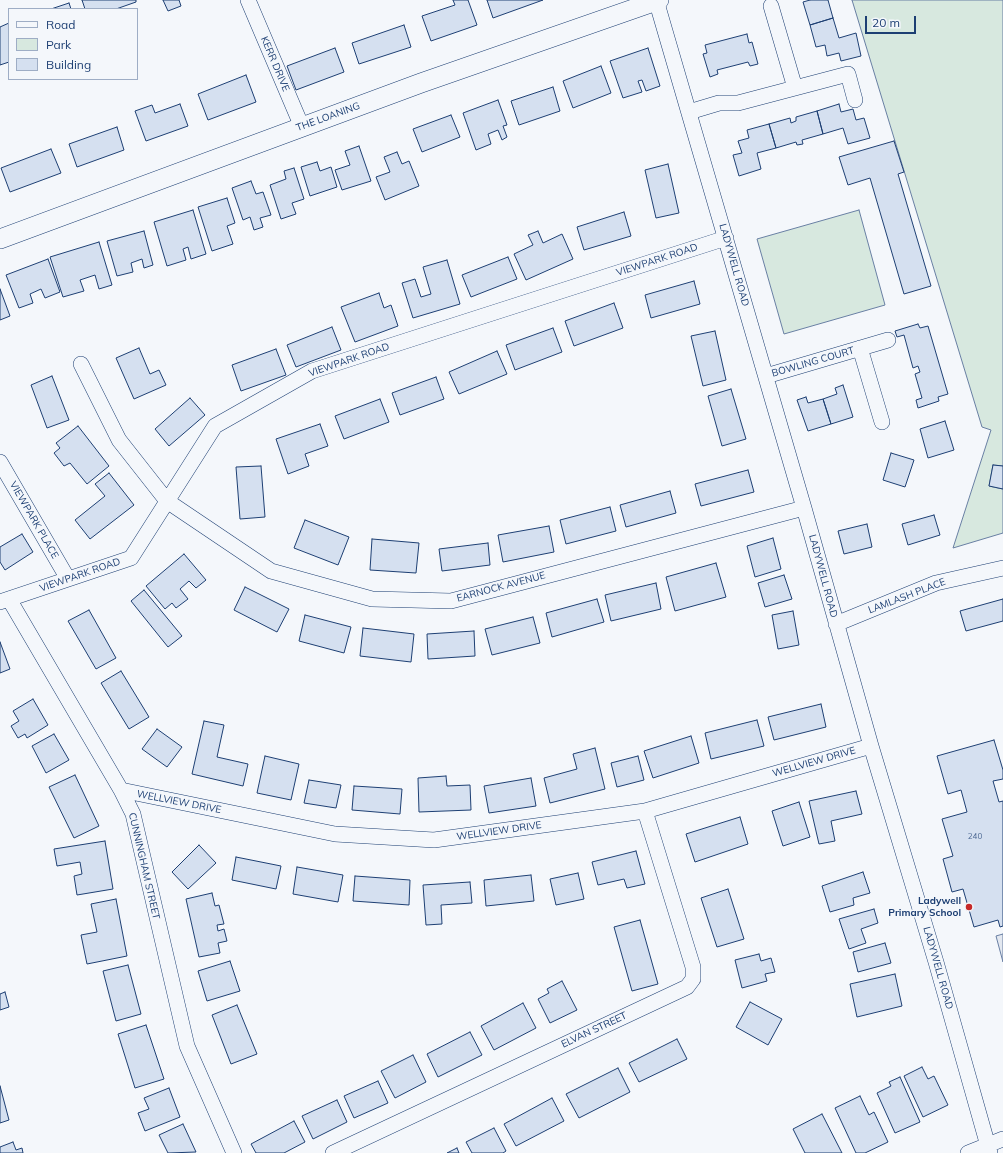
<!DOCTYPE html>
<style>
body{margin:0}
#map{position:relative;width:1003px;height:1153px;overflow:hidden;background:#f4f7fb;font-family:Mulish,sans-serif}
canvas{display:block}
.legend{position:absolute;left:8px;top:8px;width:130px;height:72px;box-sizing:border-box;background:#f4f7fb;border:1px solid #9eadc5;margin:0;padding:5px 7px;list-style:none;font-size:12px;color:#1d3f73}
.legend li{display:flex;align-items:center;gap:8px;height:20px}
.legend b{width:20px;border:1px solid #9eadc5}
.scale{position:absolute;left:865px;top:16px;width:51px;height:18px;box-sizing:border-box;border:2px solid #1d3f73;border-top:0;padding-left:5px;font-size:12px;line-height:14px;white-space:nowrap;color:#1d3f73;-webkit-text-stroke:3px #f4f7fb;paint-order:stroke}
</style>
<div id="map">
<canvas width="1003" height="1153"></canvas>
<ul class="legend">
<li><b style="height:5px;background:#f4f7fb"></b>Road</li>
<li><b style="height:11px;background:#d7e8df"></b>Park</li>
<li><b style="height:11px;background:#d5e0f0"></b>Building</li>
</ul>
<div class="scale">20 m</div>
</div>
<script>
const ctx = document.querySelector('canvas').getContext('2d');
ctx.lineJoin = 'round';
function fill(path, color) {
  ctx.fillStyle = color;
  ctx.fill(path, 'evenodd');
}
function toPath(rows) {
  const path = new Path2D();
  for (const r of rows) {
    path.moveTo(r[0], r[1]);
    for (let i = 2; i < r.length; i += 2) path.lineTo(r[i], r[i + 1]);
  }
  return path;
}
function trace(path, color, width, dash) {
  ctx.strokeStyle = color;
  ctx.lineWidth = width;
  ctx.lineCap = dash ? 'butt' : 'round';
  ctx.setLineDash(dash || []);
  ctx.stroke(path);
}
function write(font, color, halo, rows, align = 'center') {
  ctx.font = font + ' Mulish,sans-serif';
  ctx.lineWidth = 3;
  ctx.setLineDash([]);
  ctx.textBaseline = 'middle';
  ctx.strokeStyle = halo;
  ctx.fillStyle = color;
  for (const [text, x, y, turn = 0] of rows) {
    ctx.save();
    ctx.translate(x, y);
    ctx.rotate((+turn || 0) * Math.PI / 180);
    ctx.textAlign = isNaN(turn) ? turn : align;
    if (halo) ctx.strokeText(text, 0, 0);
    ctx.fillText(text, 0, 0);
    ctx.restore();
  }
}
const green = toPath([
 [852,0,1003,0,1003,466,993,465,989,486,1003,489,1003,533,953,548,991,430,982,427,852,0],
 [859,210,885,305,784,334,757,239,859,210]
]);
const parking = toPath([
 [1003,934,1003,962,996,936,1003,934]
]);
const building = toPath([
 [82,0,136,0,136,2,116,9,85,9,82,0],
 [163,0,179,0,181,6,168,11,163,0],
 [453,0,468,0,477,25,431,41,422,16,455,5,453,0],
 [487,0,543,0,493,18,487,0],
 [810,0,828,0,833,18,810,25,803,2,810,0],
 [69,3,71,9,51,9,69,3],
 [833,18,839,38,856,33,861,56,841,61,839,53,827,56,825,45,816,47,810,25,833,18],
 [9,23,9,62,0,65,0,27,9,23],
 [404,25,411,47,359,64,352,43,404,25],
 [747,34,749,43,752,42,758,64,750,66,748,62,717,70,718,74,710,77,703,54,707,53,705,45,747,34],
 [335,48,344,72,296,90,287,66,335,48],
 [648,48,660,86,646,91,642,80,638,81,642,92,623,98,610,61,648,48],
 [601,66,611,93,573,108,563,81,601,66],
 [246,75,256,102,208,120,198,94,246,75],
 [553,87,560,111,519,125,511,101,553,87],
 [498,100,507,125,503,126,507,137,502,140,498,130,488,134,491,144,476,150,463,113,498,100],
 [180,104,188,126,146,141,135,111,152,105,155,113,180,104],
 [839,104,841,112,853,109,856,120,864,118,870,138,848,144,843,128,823,134,817,111,839,104],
 [817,111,823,134,802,140,803,144,797,145,796,142,776,148,769,124,790,118,791,123,796,121,796,117,817,111],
 [451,115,460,137,422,152,413,129,451,115],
 [769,124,776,148,757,153,761,169,739,176,733,155,742,153,738,141,749,138,747,130,769,124],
 [117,127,124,150,77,167,69,144,117,127],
 [894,141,904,172,898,174,931,286,904,294,870,178,848,185,839,157,894,141],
 [359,146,371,181,342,190,335,170,350,165,345,151,359,146],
 [51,149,61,173,10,192,1,168,51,149],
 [397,152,402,164,409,161,419,186,385,200,376,177,390,172,384,157,397,152],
 [317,162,320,171,331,167,337,187,310,196,301,167,317,162],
 [668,164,679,213,656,218,645,170,668,164],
 [294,168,304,199,292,203,296,214,281,219,270,185,286,179,284,171,294,168],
 [251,181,256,194,263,192,271,215,260,218,263,227,254,230,250,217,243,220,232,188,251,181],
 [227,198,235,223,227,226,233,244,212,251,198,207,227,198],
 [193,210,206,254,191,259,188,247,183,249,186,260,167,266,154,222,193,210],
 [624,212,631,236,584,250,577,227,624,212],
 [144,231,153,265,144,268,142,259,131,263,133,272,117,276,107,241,144,231],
 [538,231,543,243,562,234,573,259,526,280,514,254,533,245,528,235,538,231],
 [99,242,112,285,99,289,95,275,80,280,84,291,63,297,50,257,99,242],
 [508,257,517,279,471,297,462,275,508,257],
 [48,259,60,292,45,298,41,289,30,294,33,303,19,308,6,275,48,259],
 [447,260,460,304,413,318,402,283,415,279,421,297,431,294,423,267,447,260],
 [694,281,700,304,651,318,645,295,694,281],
 [0,289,10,316,0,320,0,289],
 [379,293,384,308,391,305,398,326,355,342,341,307,379,293],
 [614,303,623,328,574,346,565,321,614,303],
 [918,324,920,328,928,326,948,394,938,397,939,401,918,408,916,400,922,398,915,374,920,372,918,366,913,368,904,335,897,337,895,331,918,324],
 [332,327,341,350,296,367,287,345,332,327],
 [553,328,562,352,515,370,506,345,553,328],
 [715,331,726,380,703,386,691,336,715,331],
 [139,348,150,374,159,370,166,385,134,399,116,358,139,348],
 [276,349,286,375,241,391,232,365,276,349],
 [497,351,507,374,459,394,449,372,497,351],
 [52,376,69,420,47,428,31,385,52,376],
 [436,377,444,399,400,415,392,393,436,377],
 [843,385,853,417,831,424,823,399,837,394,835,388,843,385],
 [731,389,746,439,722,446,708,396,731,389],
 [806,397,808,403,823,399,831,424,808,431,797,400,806,397],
 [190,398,205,415,169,446,155,429,190,398],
 [380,399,389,422,344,439,335,416,380,399],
 [945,421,954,450,928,458,920,429,945,421],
 [320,424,328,446,305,454,309,466,288,474,276,439,320,424],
 [78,426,109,466,87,484,70,463,64,466,54,453,60,448,56,443,78,426],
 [891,453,914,460,905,487,883,480,891,453],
 [993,465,1003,466,1003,489,989,486,993,465],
 [261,466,265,517,240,519,236,467,261,466],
 [748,470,754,492,701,506,695,484,748,470],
 [109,473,134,505,90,539,75,520,105,496,95,484,109,473],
 [670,491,676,513,626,527,620,505,670,491],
 [610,507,616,531,566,544,560,520,610,507],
 [934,515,940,535,908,545,902,524,934,515],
 [305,520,349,537,338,565,294,548,305,520],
 [867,524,872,547,844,554,838,531,867,524],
 [549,526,554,552,503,562,498,535,549,526],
 [22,534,33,552,5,570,0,562,0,547,22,534],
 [773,538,781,569,755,577,747,546,773,538],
 [372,539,419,543,416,573,370,570,372,539],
 [488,543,490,565,442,571,439,549,488,543],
 [184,554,206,580,196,588,189,581,180,589,188,599,176,608,172,603,165,609,146,586,184,554],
 [716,563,726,597,675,611,666,577,716,563],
 [784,575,792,599,765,607,758,583,784,575],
 [656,583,661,609,611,621,605,595,656,583],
 [245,587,289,609,277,632,234,610,245,587],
 [144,590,182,636,168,647,131,601,144,590],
 [597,599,604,622,552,637,546,613,597,599],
 [1003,599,1003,621,966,631,960,611,1003,599],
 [89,610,116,658,96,669,68,621,89,610],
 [793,611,799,645,778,649,772,615,793,611],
 [305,615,351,627,344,653,299,641,305,615],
 [533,617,540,643,492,655,485,629,533,617],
 [363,628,414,634,411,662,360,656,363,628],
 [474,631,475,656,428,659,427,634,474,631],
 [0,642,10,669,0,673,0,642],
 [121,671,149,717,129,729,101,683,121,671],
 [33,699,48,725,27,738,25,734,18,738,11,726,19,721,13,711,33,699],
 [821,704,826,727,774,740,768,717,821,704],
 [757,720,764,746,711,759,705,733,757,720],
 [204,721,224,725,217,757,248,764,243,786,192,774,204,721],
 [157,729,182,747,167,767,142,749,157,729],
 [54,734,69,760,46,773,32,746,54,734],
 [691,736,699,763,653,778,644,751,691,736],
 [994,740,1003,770,1003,779,993,781,999,802,1003,801,1003,926,1000,927,998,920,974,927,963,889,952,892,943,859,953,856,942,819,967,812,961,790,948,794,937,756,994,740],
 [595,748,605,789,550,803,544,778,577,769,573,754,595,748],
 [265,756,299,764,291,800,257,793,265,756],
 [638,756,644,780,617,787,611,763,638,756],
 [75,775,99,826,74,838,49,787,75,775],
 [446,776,447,786,470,785,471,810,419,812,418,778,446,776],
 [531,778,536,806,489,813,484,786,531,778],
 [309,780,341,785,336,808,304,803,309,780],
 [354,786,402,789,400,814,352,810,354,786],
 [856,791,862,814,831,821,835,841,819,844,809,801,856,791],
 [799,802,810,837,783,846,772,811,799,802],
 [740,817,748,844,695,862,686,834,740,817],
 [105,841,113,889,77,895,74,876,82,874,80,862,57,866,54,849,105,841],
 [199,845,216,863,188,889,172,872,199,845],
 [636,851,645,884,627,888,624,879,598,885,592,862,636,851],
 [236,857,281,866,276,889,232,880,236,857],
 [297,867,343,875,338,902,293,894,297,867],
 [863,872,870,893,853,898,854,905,830,912,822,886,863,872],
 [578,873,584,899,556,905,550,879,578,873],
 [531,875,534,901,486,906,484,880,531,875],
 [355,876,410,880,409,905,353,901,355,876],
 [470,882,472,903,441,905,442,924,426,925,423,885,470,882],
 [728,889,744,939,717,947,701,898,728,889],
 [212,893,215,906,219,905,224,924,217,925,218,931,224,929,227,941,218,943,220,953,199,957,186,899,212,893],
 [116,899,127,956,87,964,81,935,97,932,91,904,116,899],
 [874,909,878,923,861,929,866,943,849,949,839,919,874,909],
 [640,920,658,984,632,991,614,927,640,920],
 [885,943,891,963,858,972,853,952,885,943],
 [759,954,761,961,771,958,775,972,765,974,767,981,742,988,735,960,759,954],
 [230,961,240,991,207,1001,198,971,230,961],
 [128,965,141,1014,116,1021,103,971,128,965],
 [895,974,902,1006,857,1017,850,984,895,974],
 [562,981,577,1010,550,1023,538,999,549,993,547,989,562,981],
 [5,992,9,1007,0,1010,0,994,5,992],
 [750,1002,782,1019,768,1045,736,1027,750,1002],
 [523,1003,536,1028,494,1050,481,1026,523,1003],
 [237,1005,257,1054,231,1064,212,1015,237,1005],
 [146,1025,164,1079,135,1088,118,1034,146,1025],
 [470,1032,482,1055,438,1077,427,1054,470,1032],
 [677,1039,687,1059,639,1082,629,1063,677,1039],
 [413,1055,426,1082,395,1098,381,1071,413,1055],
 [922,1067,928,1079,934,1076,948,1105,923,1117,904,1076,922,1067],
 [618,1068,630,1092,579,1118,566,1094,618,1068],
 [900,1077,920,1122,895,1133,877,1093,891,1086,889,1082,900,1077],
 [378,1081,388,1103,354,1118,344,1096,378,1081],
 [0,1086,9,1120,0,1123,0,1086],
 [169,1088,180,1117,145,1131,138,1113,149,1109,144,1098,169,1088],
 [860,1096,869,1115,874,1112,888,1142,865,1153,856,1153,835,1108,860,1096],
 [552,1098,564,1121,516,1146,504,1124,552,1098],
 [337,1100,347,1122,313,1139,302,1116,337,1100],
 [822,1114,842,1153,805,1153,793,1129,822,1114],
 [294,1121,305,1142,284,1153,256,1153,251,1144,294,1121],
 [183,1124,196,1152,168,1153,159,1135,183,1124],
 [494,1128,506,1151,503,1153,472,1153,466,1142,494,1128],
 [13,1142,16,1150,22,1148,23,1153,0,1153,0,1147,13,1142],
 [457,1148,459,1153,447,1153,457,1148]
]);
const minor = toPath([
 [248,0,302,127],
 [656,0,804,508,871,746,936,962,990,1153],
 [771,6,795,88],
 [689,112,719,103,738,103,848,74,855,100],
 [860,348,882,422],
 [81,364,119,440,167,501,271,571,372,599,451,601,804,508],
 [766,376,888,340],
 [0,462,68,579],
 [9,599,121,790,133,814,187,1046,234,1153],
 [0,602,131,558,215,426,312,371,726,238],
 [836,624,936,583,1003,568],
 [121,790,335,834,434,840,645,811,871,746],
 [333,1153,687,987,693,979,693,967,645,811],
 [968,1153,1003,1139]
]);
const tertiary = toPath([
 [0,239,421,83,659,0]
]);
const markers = [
 [969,907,4,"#c62828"]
];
const numberNames = [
 ["240",975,837]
];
const streetNames = [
 ["KERR DRIVE",275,64,67],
 ["THE LOANING",328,117,-20],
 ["VIEWPARK ROAD",657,260,-18],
 ["LADYWELL ROAD",734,265,74],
 ["VIEWPARK ROAD",349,360,-19],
 ["BOWLING COURT",813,362,-16],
 ["VIEWPARK PLACE",34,520,60],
 ["VIEWPARK ROAD",80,575,-19],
 ["LADYWELL ROAD",823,576,75],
 ["EARNOCK AVENUE",501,587,-15],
 ["LAMLASH PLACE",907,596,-21],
 ["WELLVIEW DRIVE",814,762,-16],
 ["WELLVIEW DRIVE",179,802,11],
 ["WELLVIEW DRIVE",499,831,-8],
 ["CUNNINGHAM STREET",144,866,77],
 ["LADYWELL ROAD",938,968,74],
 ["ELVAN STREET",594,1030,-25]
];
const poiNames = [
 ["Ladywell",961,901],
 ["Primary School",961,913]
];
fill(green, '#d7e8df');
trace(green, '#687fa3', 1);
fill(parking, '#e3e8f0');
trace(parking, '#687fa3', 1);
fill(building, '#d5e0f0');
trace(building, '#1d3f73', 1);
trace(minor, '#1d3f73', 16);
trace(tertiary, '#1d3f73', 20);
trace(minor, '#f4f7fb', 15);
trace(tertiary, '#f4f7fb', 19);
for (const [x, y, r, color] of markers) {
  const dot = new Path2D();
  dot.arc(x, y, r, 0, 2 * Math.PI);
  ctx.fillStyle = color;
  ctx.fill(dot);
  trace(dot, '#f4f7fb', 1.5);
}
write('8px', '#4b6792', null, numberNames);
write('10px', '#1d3f73', '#f4f7fb', streetNames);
write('bold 10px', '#1d3f73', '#f4f7fb', poiNames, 'right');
</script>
